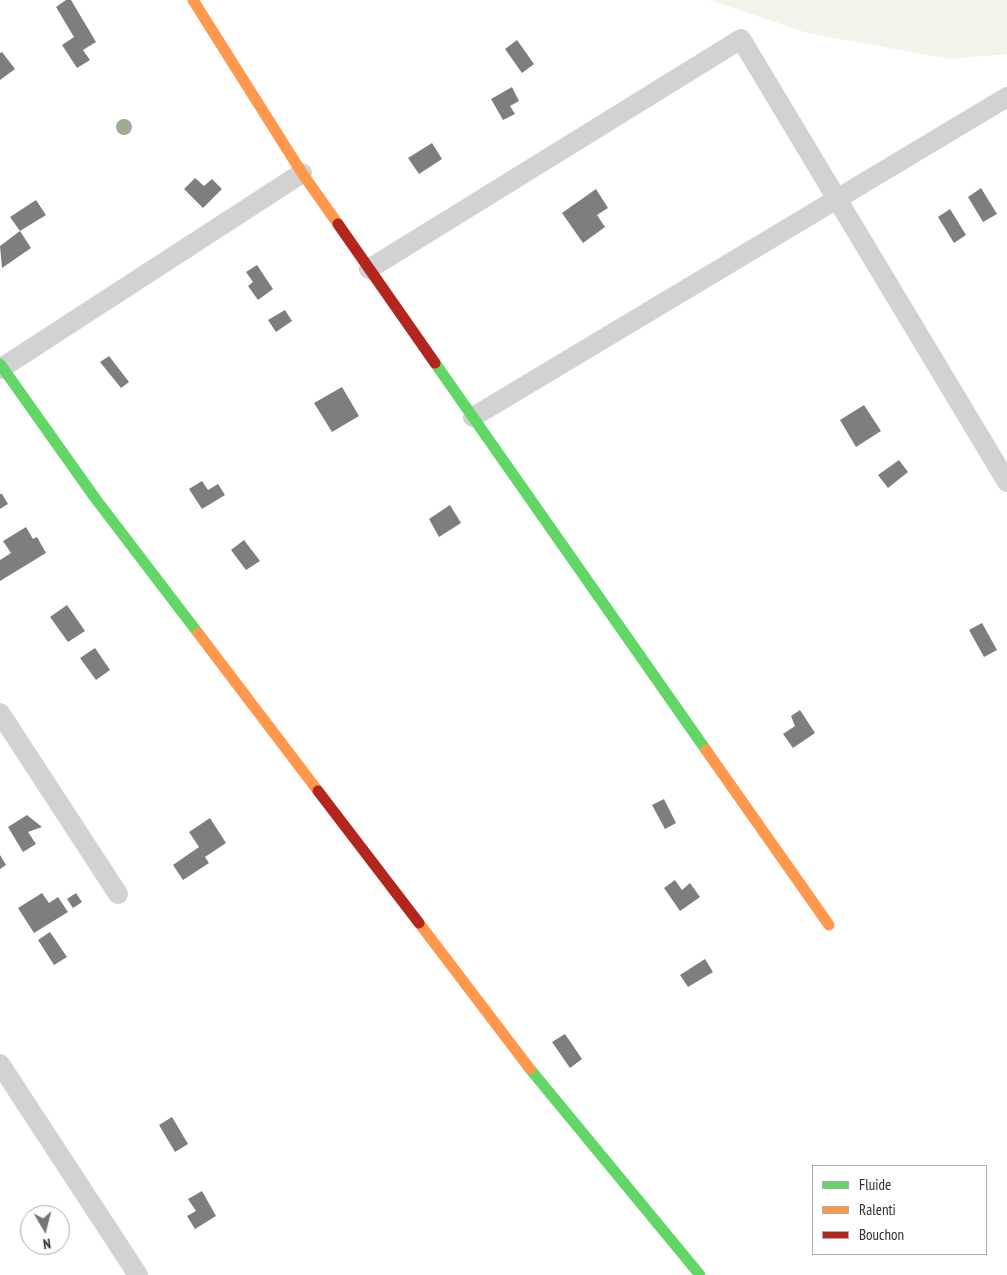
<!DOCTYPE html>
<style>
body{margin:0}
#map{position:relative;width:1007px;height:1275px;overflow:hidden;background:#fff;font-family:"PT Sans Narrow",sans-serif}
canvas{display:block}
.legend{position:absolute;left:812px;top:1165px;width:175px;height:90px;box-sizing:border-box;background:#fff;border:1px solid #ababab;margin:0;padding:6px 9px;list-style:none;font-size:15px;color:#2d2d2d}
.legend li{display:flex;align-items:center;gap:10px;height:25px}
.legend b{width:25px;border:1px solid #ababab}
.north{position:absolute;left:20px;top:1205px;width:50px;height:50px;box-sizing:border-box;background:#fff;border:1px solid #ababab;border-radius:50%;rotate:172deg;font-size:14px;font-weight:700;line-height:20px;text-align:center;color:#2d2d2d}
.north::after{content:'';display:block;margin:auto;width:18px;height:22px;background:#767676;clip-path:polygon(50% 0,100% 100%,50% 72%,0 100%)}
</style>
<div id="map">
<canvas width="1007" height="1275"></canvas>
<ul class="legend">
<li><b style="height:6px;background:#63d668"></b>Fluide</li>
<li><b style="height:6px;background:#ff974d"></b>Ralenti</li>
<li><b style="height:6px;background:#b3261e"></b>Bouchon</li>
</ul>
<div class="north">N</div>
</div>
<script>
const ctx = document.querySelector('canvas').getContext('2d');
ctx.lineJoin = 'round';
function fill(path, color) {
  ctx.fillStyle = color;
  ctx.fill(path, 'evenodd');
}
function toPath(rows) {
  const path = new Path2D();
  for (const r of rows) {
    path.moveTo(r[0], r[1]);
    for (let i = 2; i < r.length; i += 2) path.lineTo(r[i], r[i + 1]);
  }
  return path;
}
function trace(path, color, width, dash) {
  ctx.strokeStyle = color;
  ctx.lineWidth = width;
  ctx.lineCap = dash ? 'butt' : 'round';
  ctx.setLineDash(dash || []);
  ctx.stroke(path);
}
const green = toPath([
 [710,0,1007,0,1007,54,950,59,807,33]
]);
const building = toPath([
 [66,0,71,0,96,42,83,50,90,60,77,68,62,45,74,37,56,7],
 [517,40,534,64,522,73,505,49],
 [2,52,15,69,0,80,0,53],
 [512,87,519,101,510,106,515,114,503,120,491,99],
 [432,143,442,159,419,174,408,158],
 [195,178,204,186,212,179,222,189,203,208,184,189],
 [981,188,997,214,983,222,968,197],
 [596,189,608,208,597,215,605,227,583,243,562,213],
 [36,200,46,215,20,231,10,217],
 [950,209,966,235,954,243,938,217],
 [20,231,31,248,2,268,0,246],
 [257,265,273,289,258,300,248,286,253,282,246,272],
 [285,310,292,321,276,332,268,320],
 [109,356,129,382,121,388,100,362],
 [342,387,359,416,332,432,314,403],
 [864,405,881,431,856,447,840,420],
 [899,460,908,472,888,488,878,475],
 [202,481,208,490,218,484,225,495,202,509,189,489],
 [0,494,2,494,8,504,0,509],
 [450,505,461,523,439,537,429,519],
 [26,527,33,539,37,537,46,553,0,581,0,560,11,553,3,541],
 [244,540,260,561,246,570,231,550],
 [67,605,85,631,68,642,50,617],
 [982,623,997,650,984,657,969,630],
 [95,648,110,670,96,680,80,658],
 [800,710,815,733,793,748,783,734,795,726,791,716],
 [664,799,676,823,665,829,652,805],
 [27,815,42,827,28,832,36,844,23,852,8,827],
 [210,818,226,843,205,857,209,863,183,880,173,865,199,847,189,832],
 [0,855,6,865,0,869],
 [675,880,682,890,690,883,700,897,680,911,664,888],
 [42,893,49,903,58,897,68,912,34,933,18,908],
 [76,893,82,902,73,908,67,899],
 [50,932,67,957,54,965,38,940],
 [705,959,713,972,688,987,680,975],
 [565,1034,582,1059,570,1068,552,1042],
 [172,1117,188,1144,175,1152,159,1125],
 [202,1191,216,1216,195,1229,187,1216,196,1211,188,1199]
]);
const street = toPath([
 [369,269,741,39,1007,482],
 [0,369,302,173],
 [473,417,1007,97],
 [0,713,118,894],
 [0,1064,138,1275]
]);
const fast = toPath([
 [435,363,706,750],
 [0,364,95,498,198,633],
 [530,1069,700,1275]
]);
const slow = toPath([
 [193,0,302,173,338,224],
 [198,633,318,791],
 [706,750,829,925],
 [419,923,530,1069]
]);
const jam = toPath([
 [338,224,435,363],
 [318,791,419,923]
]);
const trees = [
 [124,127]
];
fill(green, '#f0f4eb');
fill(building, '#7e7e7e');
trace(street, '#d2d2d2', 20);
trace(fast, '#63d668', 11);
trace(slow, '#ff974d', 11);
trace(jam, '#b3261e', 11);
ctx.fillStyle = '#a0ab94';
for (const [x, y] of trees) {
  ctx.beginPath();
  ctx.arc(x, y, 8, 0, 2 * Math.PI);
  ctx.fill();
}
</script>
